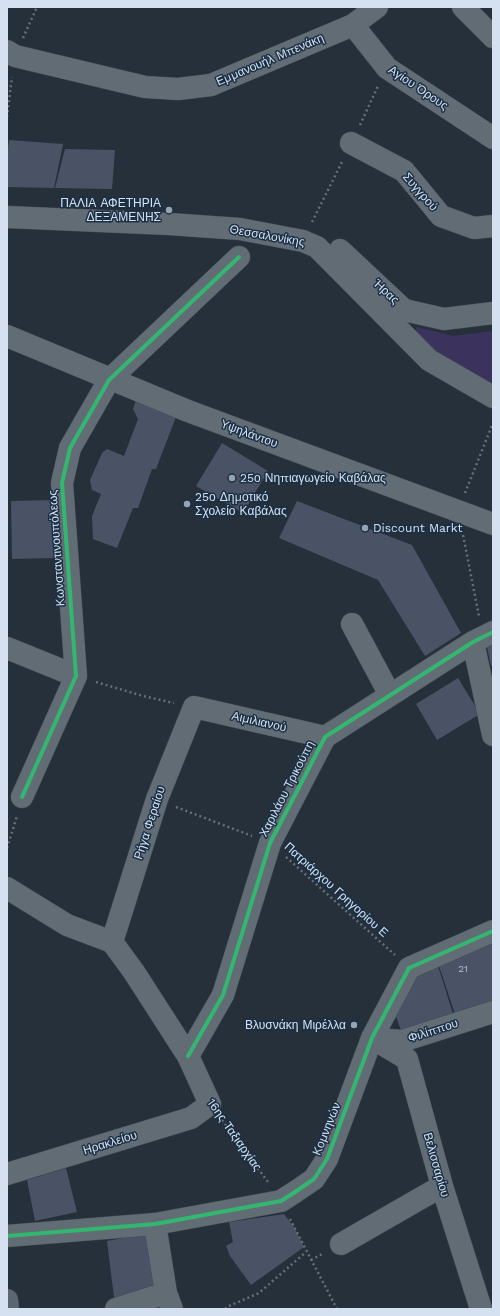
<!DOCTYPE html>
<meta charset="utf-8">
<style>
body{margin:0}
#map{position:relative;width:500px;height:1316px;overflow:hidden;background:#25303b;font-family:"Work Sans",sans-serif}
canvas{display:block}
.frame{position:absolute;inset:0;border:8px solid #d5e1f0;pointer-events:none}
</style>
<div id="map">
<canvas width="500" height="1316"></canvas>
<div class="frame"></div>
</div>
<script>
const ctx = document.querySelector('canvas').getContext('2d');
ctx.lineJoin = 'round';
function fill(path, color) {
  ctx.fillStyle = color;
  ctx.fill(path, 'evenodd');
}
function toPath(rows) {
  const path = new Path2D();
  for (const r of rows) {
    path.moveTo(r[0], r[1]);
    for (let i = 2; i < r.length; i += 2) path.lineTo(r[i], r[i + 1]);
  }
  return path;
}
function trace(path, color, width, dash) {
  ctx.strokeStyle = color;
  ctx.lineWidth = width;
  ctx.lineCap = dash ? 'butt' : 'round';
  ctx.setLineDash(dash || []);
  ctx.stroke(path);
}
function write(font, color, halo, rows, align = 'center') {
  ctx.font = font + ' "Work Sans",sans-serif';
  ctx.lineWidth = 3;
  ctx.setLineDash([]);
  ctx.textBaseline = 'middle';
  ctx.strokeStyle = halo;
  ctx.fillStyle = color;
  for (const [text, x, y, turn = 0] of rows) {
    ctx.save();
    ctx.translate(x, y);
    ctx.rotate((+turn || 0) * Math.PI / 180);
    ctx.textAlign = isNaN(turn) ? turn : align;
    if (halo) ctx.strokeText(text, 0, 0);
    ctx.fillText(text, 0, 0);
    ctx.restore();
  }
}
const green = toPath([
 [417,327,453,336,493,331,493,389,414,337]
]);
const building = toPath([
 [9,140,63,144,54,188,7,187,7,157],
 [65,149,115,150,112,189,55,188],
 [136,400,179,409,156,469,152,469,138,508,133,508,117,548,93,539,92,516,101,494,92,490,90,480,102,453,107,449,124,456,138,419,133,409],
 [222,443,268,471,243,513,196,486],
 [54,500,56,558,12,559,11,501],
 [297,501,412,545,461,633,425,656,378,580,279,538],
 [493,640,493,665,491,666,486,642],
 [458,678,480,714,437,740,416,704],
 [493,943,493,1005,456,1017,439,966],
 [438,966,454,1017,402,1033,392,1006,408,980],
 [66,1168,77,1212,35,1221,27,1180],
 [284,1214,294,1227,304,1247,251,1285,230,1256,226,1246,233,1242,229,1222],
 [149,1233,158,1290,115,1305,107,1241]
]);
const path = toPath([
 [23,38,37,7],
 [7,117,12,77],
 [360,125,378,86],
 [312,222,343,160],
 [465,493,493,423],
 [463,535,479,616],
 [96,682,143,696,174,703],
 [176,807,252,836],
 [7,848,17,816],
 [286,857,395,955],
 [222,1120,268,1182],
 [290,1219,337,1309],
 [311,1260,324,1253],
 [225,1309,229,1306,259,1293,306,1252]
]);
const minor = toPath([
 [463,7,493,37],
 [353,25,387,68,493,138],
 [7,51,15,56,145,87,178,89,211,85,353,25,377,7],
 [351,143,404,171,441,216,474,228,493,226],
 [7,217,169,224,240,229,303,241,317,247,429,360,493,397],
 [340,250,404,310,444,319,493,313],
 [7,336,188,411,493,524],
 [352,624,390,695],
 [473,642,493,735],
 [7,648,76,676],
 [22,797,76,676,62,483,70,448,109,380,239,257],
 [7,888,67,925,112,942,134,972,188,1056,210,1104,191,1118,7,1174],
 [112,942,157,799,194,707,325,737],
 [372,1038,407,1059,442,1186,481,1309],
 [375,1039,402,1041,493,1012],
 [188,1056,223,995,270,843,325,737,473,642,493,632],
 [155,1224,166,1293,172,1309],
 [7,1236,155,1224,281,1201,295,1192,314,1179,327,1159,372,1038,409,968,493,931],
 [341,1244,442,1186],
 [116,1309,166,1293]
]);
const major = toPath([
 [7,1300,8,1309]
]);
const cycleway = toPath([
 [22,797,76,676,62,483,70,448,109,380,239,257],
 [188,1056,223,995,270,843,325,737,473,642,493,632],
 [7,1236,155,1224,281,1201,295,1192,314,1179,327,1159,372,1038,409,968,493,931]
]);
const markers = [
 [169,210,4,"#97a3b1"],
 [232,478,4,"#97a3b1"],
 [187,504,4,"#97a3b1"],
 [365,528,4,"#97a3b1"],
 [354,1025,4,"#97a3b1"]
];
const numberNames = [
 ["21",463,969]
];
const streetNames = [
 ["Εμμανουήλ Μπενάκη",270,60,-23],
 ["Αγίου Όρους",418,88,34],
 ["Συγγρού",420,192,49],
 ["Θεσσαλονίκης",267,236,10],
 ["Ήρας",386,292,43],
 ["Υψηλάντου",249,434,20],
 ["Κωνσταντινουπόλεως",57,548,-94],
 ["Αιμιλιανού",259,722,13],
 ["Χαριλάου Τρικούπη",287,789,-63],
 ["Ρήγα Φεραίου",150,823,-72],
 ["Πατριάρχου Γρηγορίου Ε",336,890,42],
 ["Φιλίππου",433,1031,-18],
 ["Κομνηνών",327,1129,-68],
 ["16ης Ταξιαρχίας",234,1135,55],
 ["Ηρακλείου",110,1143,-17],
 ["Βελισσαρίου",436,1165,74]
];
const poiNames = [
 ["ΠΑΛΙΑ ΑΦΕΤΗΡΙΑ",161,203,"right"],
 ["ΔΕΞΑΜΕΝΗΣ",161,217,"right"],
 ["25ο Νηπιαγωγείο Καβάλας",240,478],
 ["25ο Δημοτικό",195,497],
 ["Σχολείο Καβάλας",195,511],
 ["Discount Markt",373,528],
 ["Βλυσνάκη Μιρέλλα",346,1025,"right"]
];
fill(green, '#3b335e');
fill(building, '#4a5266');
trace(minor, '#434c56', 23);
trace(major, '#434c56', 23);
trace(path, '#666e77', 2.5, [2, 3]);
trace(minor, '#626c75', 22);
trace(major, '#5b6671', 22);
trace(cycleway, '#33b770', 4);
for (const [x, y, r, color] of markers) {
  const dot = new Path2D();
  dot.arc(x, y, r, 0, 2 * Math.PI);
  ctx.fillStyle = color;
  ctx.fill(dot);
  trace(dot, '#1b2f45', 1.5);
}
write('10px', '#b2bdce', null, numberNames);
write('12px', '#d5e1f0', '#1b2f45', streetNames);
write('12px', '#d5e1f0', '#1b2f45', poiNames, 'left');
</script>
